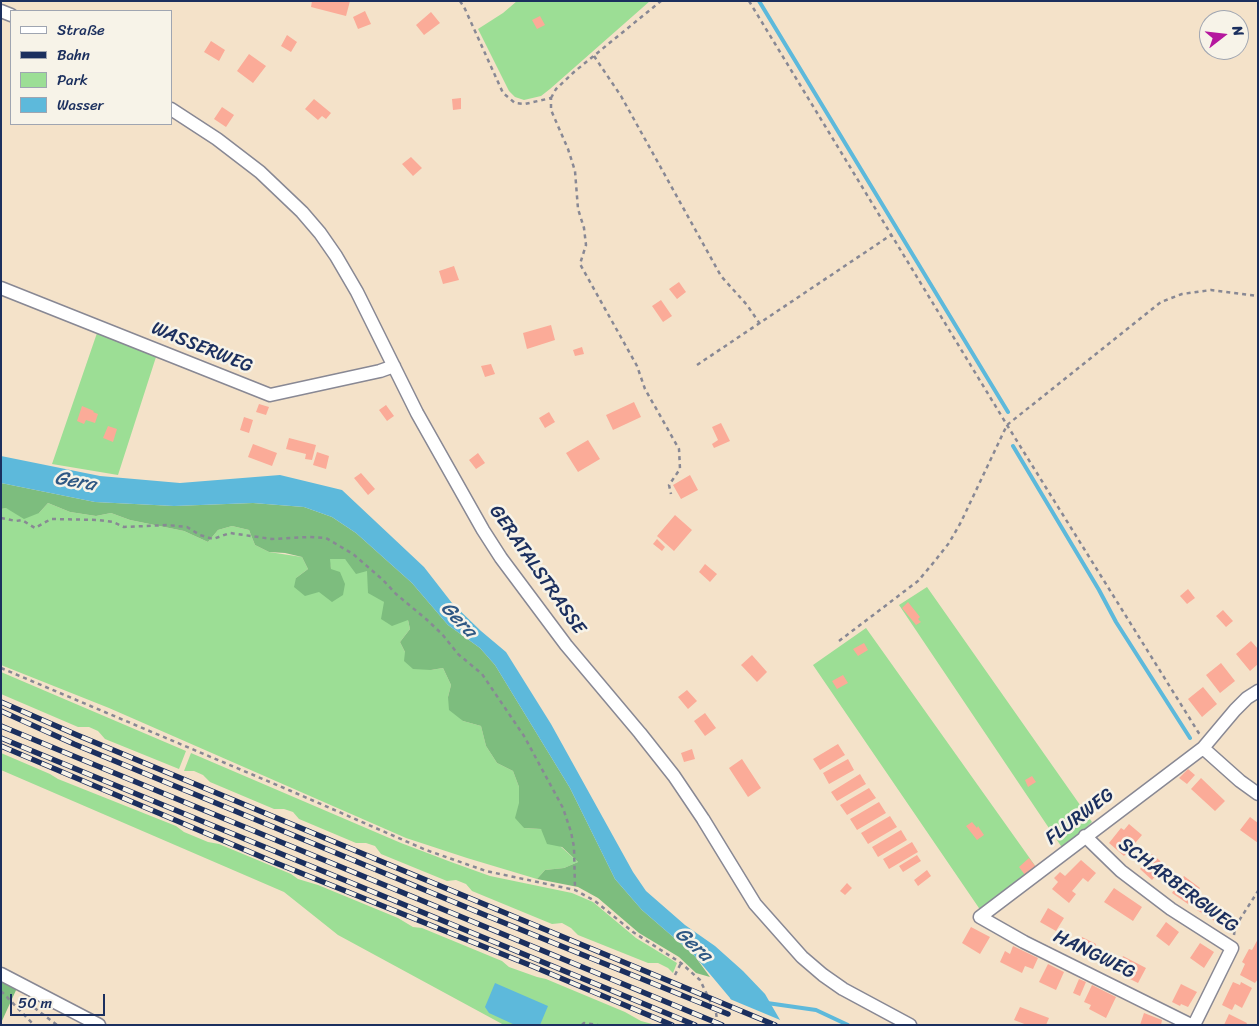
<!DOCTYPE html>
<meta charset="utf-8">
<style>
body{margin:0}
#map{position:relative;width:1259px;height:1026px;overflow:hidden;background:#f4e2c9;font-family:Sriracha,sans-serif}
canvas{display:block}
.frame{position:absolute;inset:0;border:2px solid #1b2f5e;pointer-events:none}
.legend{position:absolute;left:10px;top:10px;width:162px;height:115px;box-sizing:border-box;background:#f7f3e8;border:1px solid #9fa5b1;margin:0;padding:6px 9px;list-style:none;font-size:15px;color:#1b2f5e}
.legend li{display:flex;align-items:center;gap:10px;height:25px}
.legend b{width:25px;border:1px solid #9fa5b1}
.north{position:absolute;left:1199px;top:10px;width:50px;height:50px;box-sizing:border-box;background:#f7f3e8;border:1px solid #9fa5b1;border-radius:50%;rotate:74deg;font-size:14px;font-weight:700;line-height:20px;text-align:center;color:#1b2f5e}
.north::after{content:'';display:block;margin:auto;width:18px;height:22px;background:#b5179e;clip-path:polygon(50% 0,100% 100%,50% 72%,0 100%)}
.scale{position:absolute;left:10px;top:994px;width:95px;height:22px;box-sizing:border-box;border:2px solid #1b2f5e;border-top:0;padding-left:6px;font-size:15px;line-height:18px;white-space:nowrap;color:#1b2f5e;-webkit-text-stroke:4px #f7f3e8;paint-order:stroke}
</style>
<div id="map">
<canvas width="1259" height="1026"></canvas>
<div class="frame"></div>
<ul class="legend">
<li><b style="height:6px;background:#fff"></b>Straße</li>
<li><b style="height:6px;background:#1b2f5e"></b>Bahn</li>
<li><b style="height:14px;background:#9cde95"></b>Park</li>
<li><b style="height:14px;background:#5db9db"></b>Wasser</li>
</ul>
<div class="north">N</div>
<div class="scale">50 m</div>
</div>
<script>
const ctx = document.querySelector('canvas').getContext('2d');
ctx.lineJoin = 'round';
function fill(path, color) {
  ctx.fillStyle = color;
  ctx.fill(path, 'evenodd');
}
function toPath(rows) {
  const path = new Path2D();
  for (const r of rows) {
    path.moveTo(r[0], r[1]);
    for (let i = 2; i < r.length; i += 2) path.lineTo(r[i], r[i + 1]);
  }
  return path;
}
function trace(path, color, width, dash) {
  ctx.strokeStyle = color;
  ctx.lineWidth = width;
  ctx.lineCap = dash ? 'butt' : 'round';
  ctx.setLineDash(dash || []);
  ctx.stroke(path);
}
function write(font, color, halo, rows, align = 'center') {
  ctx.font = font + ' Sriracha,sans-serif';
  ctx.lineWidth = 5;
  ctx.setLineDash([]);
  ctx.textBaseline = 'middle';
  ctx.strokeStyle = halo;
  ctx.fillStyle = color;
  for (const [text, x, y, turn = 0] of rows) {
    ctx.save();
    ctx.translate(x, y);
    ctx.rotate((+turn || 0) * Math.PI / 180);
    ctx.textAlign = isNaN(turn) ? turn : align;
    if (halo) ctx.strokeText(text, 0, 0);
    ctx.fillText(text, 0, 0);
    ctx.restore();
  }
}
const green = toPath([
 [517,1,650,1,550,89,541,96,524,100,515,97,509,91,478,29,503,13],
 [97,333,156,357,118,475,52,464],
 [48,503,70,512,96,516,111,513,130,520,184,531,208,542,218,530,232,526,249,530,255,545,269,552,302,557,308,569,296,578,331,569,329,559,345,559,367,571,384,602,408,620,410,629,400,642,405,652,431,670,443,668,451,685,448,697,463,721,481,726,486,746,497,763,513,771,519,787,519,803,524,828,541,829,578,862,564,868,545,870,537,879,467,858,406,838,109,708,1,665,1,509,6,508,39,513],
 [927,587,1092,822,1063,849,899,605],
 [866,628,1036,867,981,911,813,665],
 [1,672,186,751,179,769,105,739,98,731,89,727,78,727,1,694],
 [1,753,50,774,58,779,176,826,184,832,208,842,219,844,291,874,298,879,318,885,398,918,413,927,422,928,502,961,509,967,537,977,546,979,625,1012,641,1021,656,1025,504,1025,338,935,284,892,1,770],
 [191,753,401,843,451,862,490,876,572,893,593,902,636,938,677,963,673,973,668,968,658,963,648,963,578,935,571,928,562,923,552,924,472,891,466,884,456,880,447,881,381,854,375,846,366,843,356,843,299,819,293,812,284,809,274,809,210,782,203,775,194,771,184,771]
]);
const forest = toPath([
 [1,483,95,502,174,506,253,503,304,507,332,517,356,533,412,583,448,625,480,648,495,665,570,788,615,879,642,910,694,955,710,977,696,973,679,957,639,933,598,898,578,887,537,879,545,870,564,868,578,862,562,847,547,844,541,829,524,828,515,818,519,803,519,787,513,771,497,763,486,746,481,726,463,721,449,710,448,697,451,685,443,668,431,670,413,669,404,661,405,652,400,642,410,629,408,620,392,626,381,619,384,602,368,593,367,571,356,574,345,559,330,559,331,569,340,572,345,584,343,595,332,602,319,592,305,596,294,587,296,578,308,569,302,557,285,553,269,552,255,545,249,530,232,526,218,530,208,542,184,531,130,520,111,513,96,516,70,512,48,503,39,513,24,519,6,508,1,509],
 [1,980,17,988,1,1023]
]);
const water = toPath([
 [1,456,100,476,180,483,280,475,342,490,424,567,452,603,481,631,506,652,551,724,633,872,646,891,685,925,715,946,743,971,765,994,783,1025,741,1025,730,998,694,955,642,910,615,879,570,788,495,665,480,648,448,625,412,583,356,533,332,517,304,507,253,503,174,506,95,502,1,483],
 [495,983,548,1006,540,1025,515,1025,489,1013,485,1007]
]);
const pier = toPath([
 [725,997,785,1022,786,1025,738,1025]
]);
const stream = toPath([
 [759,1,1008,412],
 [1013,446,1099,590,1116,622,1190,738],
 [767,1003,816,1010,848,1025]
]);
const building = toPath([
 [312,1,350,1,346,16,311,7],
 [365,11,371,24,358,29,353,17],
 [431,12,440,23,424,35,416,25],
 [540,16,545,25,537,29,532,20],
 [287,35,297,42,291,52,281,46],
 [211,41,225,50,219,61,204,52],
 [249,54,266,66,253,83,237,71],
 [461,98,461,109,453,110,452,99],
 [314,99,331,113,326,119,322,116,318,120,305,109],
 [222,107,234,115,226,127,214,119],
 [411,157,422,168,413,176,402,164],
 [454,266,459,280,443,284,439,271],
 [679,282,686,292,677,299,669,289],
 [661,300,672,316,663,322,652,306],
 [551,325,555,340,527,349,523,333],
 [582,347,584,354,575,356,573,350],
 [491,364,495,374,485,377,481,366],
 [634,402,641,417,613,430,606,415],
 [259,404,269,407,266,415,256,412],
 [386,405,394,416,387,421,379,410],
 [82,406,94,411,93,412,98,414,95,423,86,420,84,424,77,421],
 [549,412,555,422,545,428,539,418],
 [244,417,253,420,249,433,240,430],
 [721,423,730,441,714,448,712,444,718,440,712,427],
 [108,426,117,429,113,442,103,438],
 [289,438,316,445,312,460,305,459,306,454,286,449],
 [588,440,600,459,578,472,566,453],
 [253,444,277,453,272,466,248,457],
 [317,452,329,456,326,469,313,465],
 [478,453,485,463,476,469,469,460],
 [361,473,375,489,368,495,354,478],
 [690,475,698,490,681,499,673,485],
 [675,515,692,530,674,551,657,536],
 [657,539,665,547,662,551,653,544],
 [705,564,717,574,710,582,699,572],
 [1188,589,1195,598,1187,604,1180,596],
 [908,602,920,617,918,619,921,622,916,625,902,608],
 [1223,610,1233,621,1226,627,1216,616],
 [1251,641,1258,649,1258,664,1250,671,1236,654],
 [864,643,868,650,858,656,853,649],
 [752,655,767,672,757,682,741,665],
 [1221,663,1235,681,1220,693,1206,675],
 [843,675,848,683,837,689,832,681],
 [1203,687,1217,704,1202,717,1188,699],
 [687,690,697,701,688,709,678,697],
 [705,713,716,728,705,736,694,721],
 [838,744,845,755,820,770,813,759],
 [692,749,695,759,684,762,681,753],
 [742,759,761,788,748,797,729,768],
 [848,759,854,770,829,784,823,773],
 [1188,769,1195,775,1187,784,1179,778],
 [860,774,866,784,837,801,831,792],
 [1032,776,1036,782,1028,787,1025,780],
 [1201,778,1225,801,1215,811,1191,789],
 [869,788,876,798,847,815,840,805],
 [879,802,886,813,857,830,850,819],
 [890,816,897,827,868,844,861,833],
 [1250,817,1258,823,1258,843,1240,830],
 [972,822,977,828,978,826,984,835,977,840,966,826],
 [1129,824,1142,835,1124,856,1109,843,1121,828,1124,830],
 [901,830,907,840,878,857,872,847],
 [912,842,918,852,889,869,883,859],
 [1152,854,1165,865,1152,880,1140,869],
 [917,855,921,861,903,872,899,866],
 [1029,858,1036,867,1025,875,1019,867],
 [1081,860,1096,873,1088,882,1083,878,1072,891,1076,894,1069,903,1052,889,1058,882,1054,878,1060,872,1065,876],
 [927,870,931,876,918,886,914,880],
 [1184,876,1200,888,1188,904,1172,893],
 [847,883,852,888,845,895,840,891],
 [1114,888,1142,907,1133,921,1104,902],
 [1201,902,1212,908,1214,904,1229,913,1221,925,1197,910],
 [1048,908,1064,918,1056,931,1040,922],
 [1166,922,1179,932,1169,946,1156,936],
 [971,927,990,937,980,954,962,943],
 [1082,937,1096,944,1090,958,1075,951],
 [1258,939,1258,979,1255,983,1240,975,1245,964,1242,962,1249,949,1252,950],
 [1200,943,1214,952,1204,968,1190,958],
 [1013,946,1038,958,1033,969,1025,966,1022,973,1000,962,1005,951,1010,954],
 [1123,956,1146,968,1138,983,1116,972],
 [1048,964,1064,972,1056,990,1039,982],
 [1079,979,1086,982,1080,996,1073,993],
 [1233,982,1240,985,1241,982,1252,988,1242,1008,1235,1004,1232,1010,1222,1005],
 [1181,984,1197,992,1188,1007,1181,1004,1180,1006,1172,1002],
 [1092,985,1116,997,1106,1018,1089,1009,1091,1005,1084,1002],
 [1020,1007,1049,1018,1046,1025,1027,1025,1014,1020],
 [1144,1013,1162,1020,1161,1025,1140,1025],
 [1229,1014,1247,1023,1246,1025,1224,1025]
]);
const path = toPath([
 [358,1,358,2],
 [460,1,465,9,503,93,515,103,525,104,551,98,551,110,568,149,575,171,578,209,584,228,586,245,580,264,637,366,645,389,679,449,680,469,669,485,671,494],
 [749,1,1007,425,1200,735],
 [594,56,621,96,721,276,747,305,760,324],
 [551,98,556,89,574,72,661,1],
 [697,365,891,235],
 [1,518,16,521,22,520,35,528,51,519,99,520,113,522,124,527,167,525,187,527,200,535,213,539,230,533,272,539,309,537,326,538,353,554,383,580,396,594,426,619,442,634,458,654,482,674,524,736,563,808,571,832,574,847,575,889],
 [839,641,918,581,934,562,949,543,961,522,1007,425,1161,302,1182,294,1211,290,1258,296],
 [1,668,291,791,426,850,486,871,575,890,595,901,633,932,681,963,700,980,716,1013,718,1025],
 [1234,935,1235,927,1258,891],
 [675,975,681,963],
 [1,991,34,1025],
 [28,1003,57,1025],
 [582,1025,584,1023,598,1025]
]);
const minor = toPath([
 [1,11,11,15],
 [171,109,217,139,260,172,302,212,320,233,336,256,357,292,417,413,483,530,501,558,566,645,640,733,674,776,703,819,755,904,802,957,823,975,843,989,910,1025],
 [1,288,270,395,380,371,394,366],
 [1203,748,1240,781,1258,794],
 [1085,836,1121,871,1171,909,1232,948,1194,1025],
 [1,974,99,1025],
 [1191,1025,1024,942,980,917,1203,748,1235,710,1247,698,1258,691]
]);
const rail = toPath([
 [1,702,77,735,775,1025],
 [1,711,74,744,485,915,728,1014],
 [1,726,722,1025],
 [1,738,695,1025],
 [1,746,276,863,532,966,672,1025]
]);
const streetNames = [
 ["WASSERWEG",202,348,22],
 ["GERATALSTRASSE",537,570,55],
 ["FLURWEG",1080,817,-37],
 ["SCHARBERGWEG",1178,886,37],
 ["HANGWEG",1094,955,26]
];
const waterNames = [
 ["Gera",75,482,10],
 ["Gera",458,620,46],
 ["Gera",693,945,41]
];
fill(green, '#9cde95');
fill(forest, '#7dbd7e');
fill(water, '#5db9db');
fill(pier, '#f4e2c9');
trace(stream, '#5db9db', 4);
fill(building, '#fbab98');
trace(minor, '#888894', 15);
trace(path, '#888894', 2.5, [4, 4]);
trace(minor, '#fff', 12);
trace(rail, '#1b2f5e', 5.5);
trace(rail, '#f7f3e8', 4, [11]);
write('19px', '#1b2f5e', '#f7f3e8', streetNames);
write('italic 20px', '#2f5884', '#f7f3e8', waterNames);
</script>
